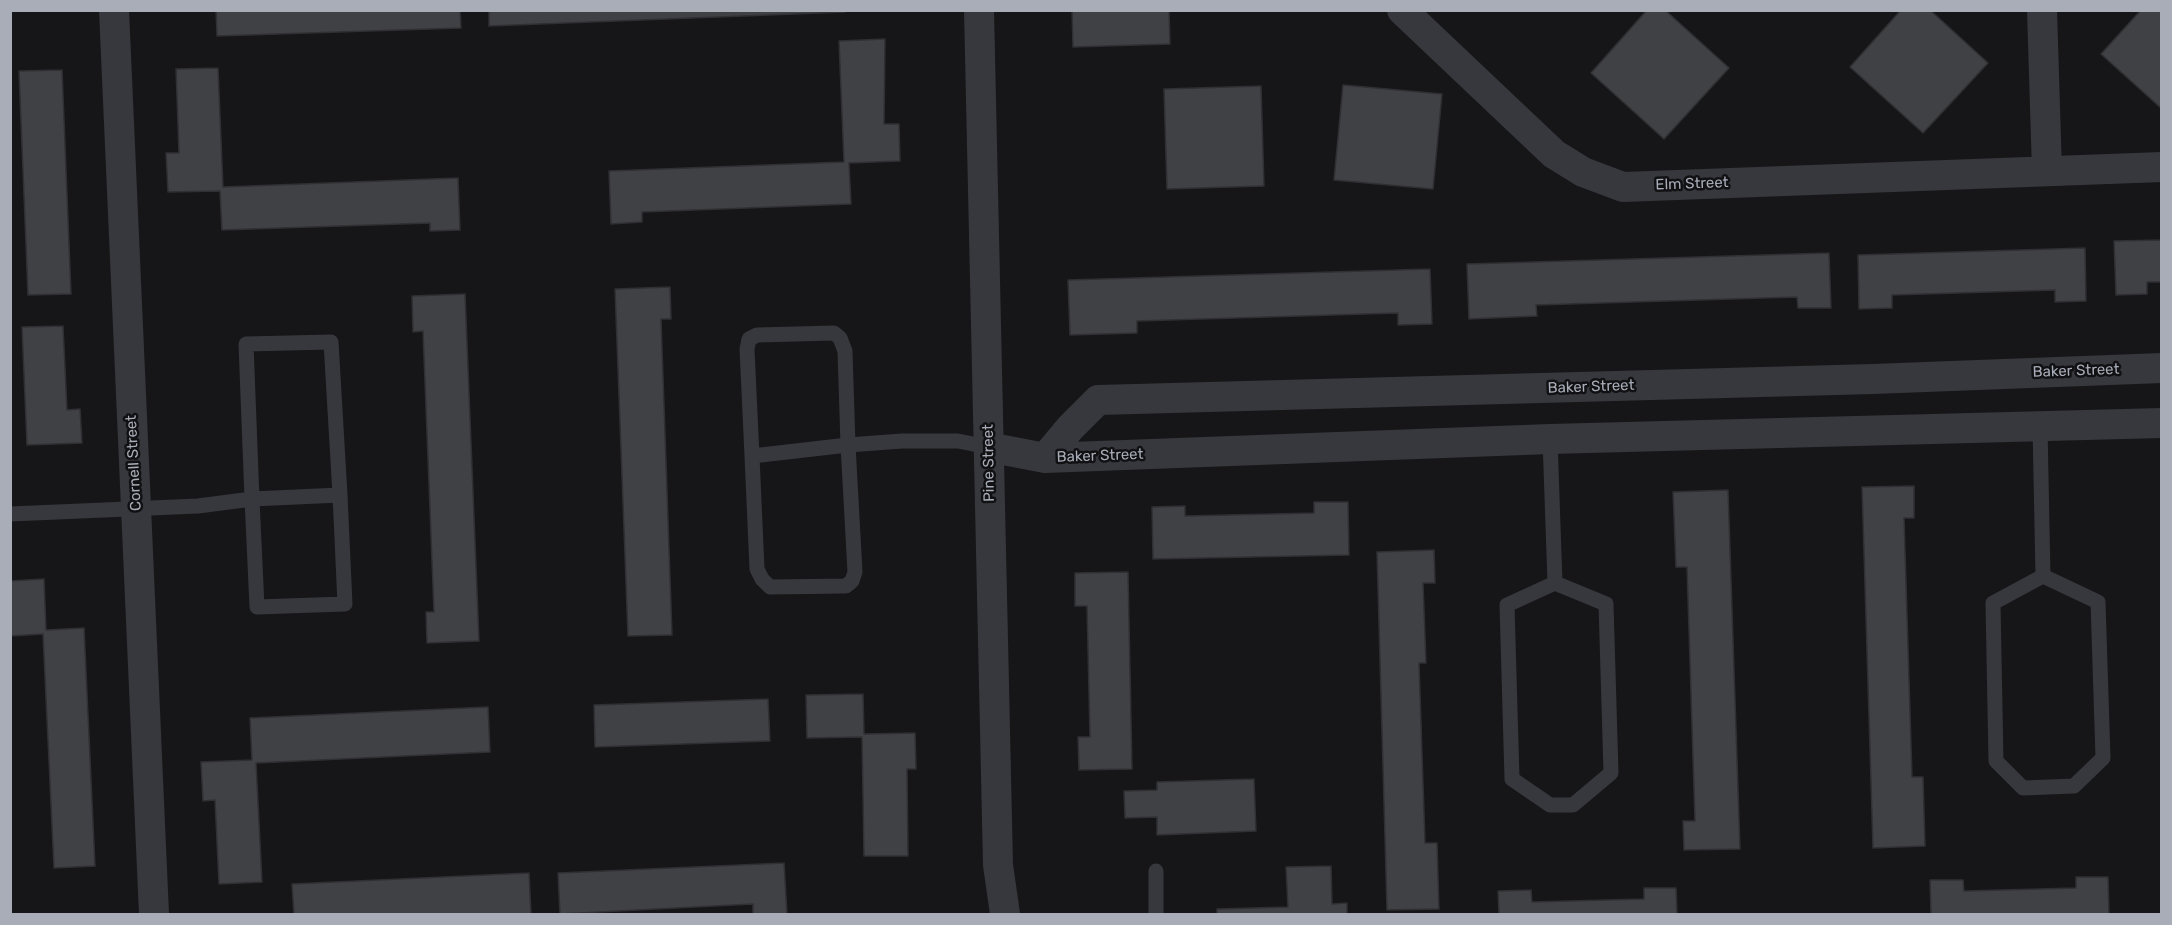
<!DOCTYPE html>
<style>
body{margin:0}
#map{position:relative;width:2172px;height:925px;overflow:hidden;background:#161618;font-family:Rubik,sans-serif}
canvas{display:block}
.frame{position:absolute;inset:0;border:12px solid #a8adb8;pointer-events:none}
</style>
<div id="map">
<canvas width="2172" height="925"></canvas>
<div class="frame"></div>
</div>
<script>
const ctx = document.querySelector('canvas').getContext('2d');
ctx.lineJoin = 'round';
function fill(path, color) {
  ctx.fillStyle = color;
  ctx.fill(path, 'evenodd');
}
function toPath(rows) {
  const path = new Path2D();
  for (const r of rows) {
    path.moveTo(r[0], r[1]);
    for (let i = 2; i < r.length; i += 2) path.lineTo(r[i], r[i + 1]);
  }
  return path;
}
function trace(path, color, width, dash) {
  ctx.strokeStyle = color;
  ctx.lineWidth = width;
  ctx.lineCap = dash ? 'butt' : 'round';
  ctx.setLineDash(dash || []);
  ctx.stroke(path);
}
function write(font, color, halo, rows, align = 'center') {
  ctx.font = font + ' Rubik,sans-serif';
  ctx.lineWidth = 5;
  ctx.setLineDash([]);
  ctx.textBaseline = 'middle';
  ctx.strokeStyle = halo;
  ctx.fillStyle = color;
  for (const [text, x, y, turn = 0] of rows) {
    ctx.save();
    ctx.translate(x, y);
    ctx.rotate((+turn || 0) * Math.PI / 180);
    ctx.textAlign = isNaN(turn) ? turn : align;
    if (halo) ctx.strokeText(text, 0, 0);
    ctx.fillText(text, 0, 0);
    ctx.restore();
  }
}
const building = toPath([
 [216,10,460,10,461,28,217,36,216,10],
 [489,10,845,10,845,12,489,26,489,10],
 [1072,10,1169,10,1170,44,1073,47,1072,10],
 [1647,10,1665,10,1729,68,1664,139,1591,73,1647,10],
 [1901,10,1930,10,1988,63,1923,133,1850,67,1901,10],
 [2141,10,2162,10,2162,109,2101,54,2141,10],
 [885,39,884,124,899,124,900,161,849,163,851,204,642,212,642,222,611,224,609,171,844,162,839,41,885,39],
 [218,68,223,187,458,178,460,230,430,231,430,223,222,230,220,191,168,192,166,153,179,153,176,69,218,68],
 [62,70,71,294,28,295,19,71,62,70],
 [1343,85,1442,94,1433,189,1334,180,1343,85],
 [1261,86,1264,186,1167,189,1164,89,1261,86],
 [2162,240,2162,282,2147,282,2147,294,2116,295,2114,241,2162,240],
 [2085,248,2086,301,2055,302,2055,290,1892,295,1892,308,1859,309,1858,255,2085,248],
 [1829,253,1831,308,1798,308,1797,297,1536,305,1537,316,1469,319,1467,264,1829,253],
 [1430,269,1432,324,1398,325,1398,313,1137,321,1137,333,1070,335,1068,280,1430,269],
 [670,287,671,319,661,319,672,635,628,636,615,289,670,287],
 [465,294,479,641,427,643,426,612,434,612,423,331,413,332,412,296,465,294],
 [63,326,67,410,80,409,82,443,27,445,22,327,63,326],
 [1914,486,1914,518,1904,518,1912,777,1923,777,1925,846,1873,848,1862,487,1914,486],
 [1728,490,1740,849,1684,850,1683,821,1695,821,1687,567,1676,567,1673,492,1728,490],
 [1314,502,1348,502,1349,555,1153,559,1152,507,1185,506,1185,516,1314,513,1314,502],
 [1434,550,1435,583,1423,583,1426,663,1419,663,1425,843,1437,843,1439,909,1387,910,1377,552,1434,550],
 [1128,572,1132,769,1079,770,1078,737,1090,737,1087,606,1075,606,1075,573,1128,572],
 [44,579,46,630,84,628,95,866,54,868,43,634,10,636,10,581,44,579],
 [863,694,864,734,915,733,916,769,907,769,908,856,864,856,862,737,807,738,806,695,863,694],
 [768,699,770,741,595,747,594,705,768,699],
 [488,707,490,752,256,763,262,882,219,884,215,800,203,801,201,762,252,760,250,718,488,707],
 [1254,779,1256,831,1157,835,1157,817,1125,818,1124,791,1157,790,1157,782,1254,779],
 [784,863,787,914,753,914,753,904,560,914,558,873,784,863],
 [1331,866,1332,904,1347,903,1347,914,1217,914,1217,909,1288,907,1286,867,1331,866],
 [529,873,531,914,294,914,292,884,529,873],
 [2076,877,2108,877,2109,914,1931,914,1930,880,1963,880,1964,891,2076,888,2076,877],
 [1644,888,1676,888,1677,914,1499,914,1498,891,1531,890,1532,902,1644,899,1644,888]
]);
const service = toPath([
 [2040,427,2043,576],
 [1550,439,1555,583,1606,604,1611,773,1573,805,1550,805,1512,779,1507,605,1555,583],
 [752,456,757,569,762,579,770,587,846,586,852,581,855,572,848,445,845,351,840,338,834,333,757,335,749,339,747,349,752,456,848,445,902,441,958,441,988,447],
 [10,514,198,506,252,499,246,344,331,342,340,495,345,604,257,607,252,499,340,495],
 [2043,576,2098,602,2103,758,2074,786,2023,788,1996,761,1993,603,2043,576],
 [1156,871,1156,914]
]);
const minor = toPath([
 [114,10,154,914],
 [979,10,998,865,1005,914],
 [1402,10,1554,154,1583,172,1623,187,2162,167],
 [2042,10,2047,171],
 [988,447,1045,458,1550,439,2162,423],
 [1045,458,1070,428,1098,400,1873,379,2162,368]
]);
const streetNames = [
 ["Elm Street",1692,184,-2],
 ["Baker Street",2076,371,-2],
 ["Baker Street",1591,387,-2],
 ["Baker Street",1100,456,-2],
 ["Cornell Street",134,463,-93],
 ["Pine Street",989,463,-91]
];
fill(building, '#404145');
trace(building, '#303034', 1.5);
trace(service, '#37383d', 15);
trace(minor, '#37383d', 30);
write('15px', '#a8adb8', '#111113', streetNames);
</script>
